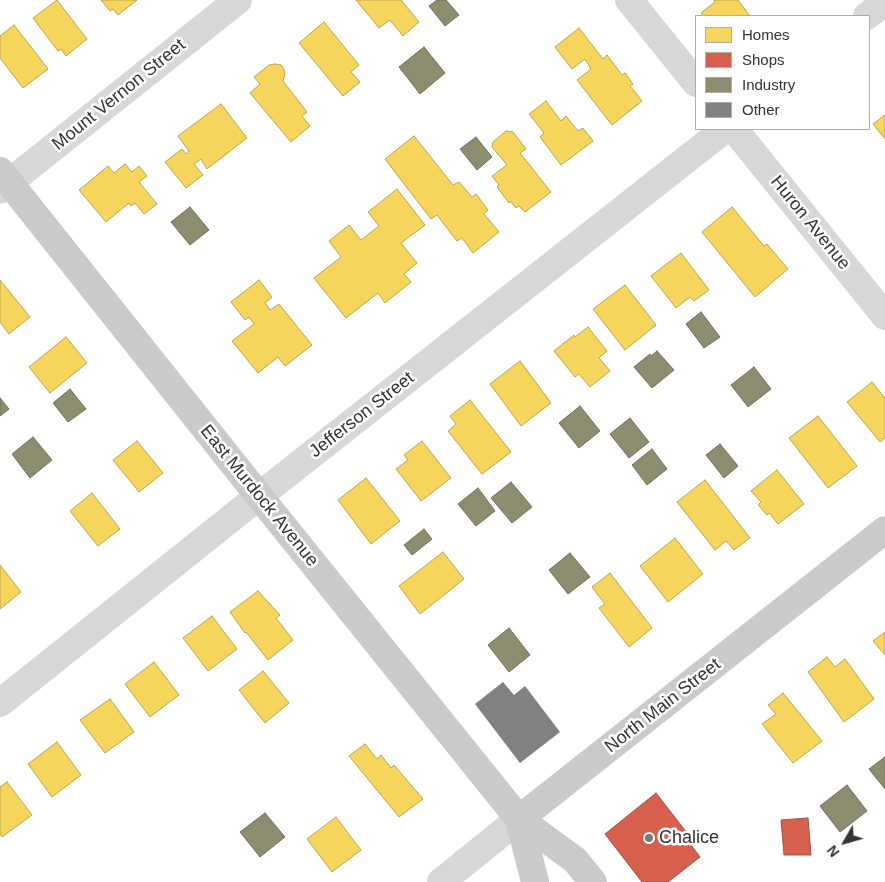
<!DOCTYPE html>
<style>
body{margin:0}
#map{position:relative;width:885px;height:882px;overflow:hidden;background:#fff;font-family:Arial,sans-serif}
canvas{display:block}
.legend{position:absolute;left:695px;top:15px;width:175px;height:115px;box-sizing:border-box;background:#fff;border:1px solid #adadad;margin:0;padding:6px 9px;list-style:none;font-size:15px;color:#333}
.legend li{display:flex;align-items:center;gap:10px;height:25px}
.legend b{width:25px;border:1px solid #adadad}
.north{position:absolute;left:820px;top:817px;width:50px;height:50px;-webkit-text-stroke:4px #fff;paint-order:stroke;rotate:232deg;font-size:14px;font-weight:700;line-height:20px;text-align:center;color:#333}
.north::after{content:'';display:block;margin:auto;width:18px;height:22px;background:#333;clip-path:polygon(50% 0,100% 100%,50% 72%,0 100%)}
</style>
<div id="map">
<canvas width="885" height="882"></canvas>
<ul class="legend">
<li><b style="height:14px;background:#f6d55c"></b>Homes</li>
<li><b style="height:14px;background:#d6604d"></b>Shops</li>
<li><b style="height:14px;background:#8c8c6e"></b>Industry</li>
<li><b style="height:14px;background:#818181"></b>Other</li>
</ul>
<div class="north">N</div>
</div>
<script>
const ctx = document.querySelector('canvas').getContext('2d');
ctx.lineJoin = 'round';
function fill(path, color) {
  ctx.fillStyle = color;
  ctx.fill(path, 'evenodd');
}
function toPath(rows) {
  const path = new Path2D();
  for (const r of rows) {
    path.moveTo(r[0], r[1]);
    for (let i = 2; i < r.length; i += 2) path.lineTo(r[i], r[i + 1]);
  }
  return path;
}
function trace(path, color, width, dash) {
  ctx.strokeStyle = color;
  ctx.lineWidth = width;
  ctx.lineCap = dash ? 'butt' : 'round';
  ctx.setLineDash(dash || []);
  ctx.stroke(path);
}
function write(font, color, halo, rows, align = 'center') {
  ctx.font = font + ' Arial,sans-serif';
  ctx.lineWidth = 5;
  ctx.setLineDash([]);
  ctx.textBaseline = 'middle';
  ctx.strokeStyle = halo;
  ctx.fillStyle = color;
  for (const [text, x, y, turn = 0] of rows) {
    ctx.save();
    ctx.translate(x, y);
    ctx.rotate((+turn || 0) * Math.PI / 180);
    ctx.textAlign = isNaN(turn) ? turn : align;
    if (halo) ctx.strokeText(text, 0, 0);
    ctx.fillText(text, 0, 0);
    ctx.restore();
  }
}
const homes = toPath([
 [57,0,87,39,66,56,61,49,58,51,33,18,57,0],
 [101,0,137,0,118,15,113,9,110,11,101,0],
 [356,0,401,0,419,22,403,36,390,20,379,28,356,0],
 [714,0,738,0,750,16,704,16,701,13,715,2,714,0],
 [324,22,359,65,351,72,360,82,343,96,299,43,324,22],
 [14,25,48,69,23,88,0,58,0,36,14,25],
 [579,28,603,59,607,55,622,75,625,73,633,84,630,86,642,101,612,125,577,80,591,69,585,59,572,69,555,47,579,28],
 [275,64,281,65,284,69,285,74,283,81,307,112,302,116,310,126,291,142,250,93,260,84,254,77,269,65,275,64],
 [546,101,561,121,566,116,578,131,583,128,593,141,561,165,540,137,544,133,529,114,546,101],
 [221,104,247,138,207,169,201,159,194,164,203,175,186,188,165,162,182,149,186,154,189,151,178,136,221,104],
 [885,115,885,139,873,124,885,115],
 [506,131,513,132,526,149,520,153,551,192,525,212,519,206,516,208,510,201,509,203,497,187,499,185,492,176,507,165,492,147,493,142,506,131],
 [414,136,453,185,459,182,472,197,476,194,488,210,484,214,499,232,473,253,462,238,457,241,437,215,431,219,385,159,414,136],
 [125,164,132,172,139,166,147,176,139,182,157,204,144,214,135,203,131,206,129,203,106,222,79,190,108,166,114,173,125,164],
 [397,189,425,225,401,243,417,263,404,274,411,282,385,303,378,293,346,318,314,278,341,257,329,241,349,225,361,240,379,226,368,212,397,189],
 [732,207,764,246,767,244,788,269,755,297,702,232,732,207],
 [681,253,709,290,694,301,690,297,676,308,651,276,681,253],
 [0,280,30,317,9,334,0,322,0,280],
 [259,280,272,297,265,303,270,310,279,304,312,345,285,366,278,357,258,373,232,341,254,324,249,317,245,320,231,302,259,280],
 [625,285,656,325,625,350,593,309,625,285],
 [588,327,607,351,599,358,610,371,590,387,579,374,575,377,554,351,574,335,575,337,588,327],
 [66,337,87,363,50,393,29,367,66,337],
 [520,361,551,403,521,426,490,384,520,361],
 [872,382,885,398,885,438,880,442,847,402,872,382],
 [470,400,511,452,482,474,448,431,456,424,450,416,470,400],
 [818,416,857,466,828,488,789,438,818,416],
 [137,441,163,473,139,492,113,460,137,441],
 [422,441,451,478,421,501,396,469,408,460,404,455,422,441],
 [777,470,804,504,778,524,769,513,767,515,758,505,761,502,751,491,777,470],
 [366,478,400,521,371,544,338,500,366,478],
 [705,480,750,538,734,550,726,541,715,550,677,502,705,480],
 [92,493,120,529,98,546,70,511,92,493],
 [675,538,703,574,668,602,640,566,675,538],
 [443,552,464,579,420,614,399,586,443,552],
 [0,565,21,592,0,609,0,565],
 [610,573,652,628,629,647,599,608,605,604,592,587,610,573],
 [258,591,280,615,276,618,293,640,268,660,246,632,245,633,230,612,258,591],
 [212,616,237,649,208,671,183,638,212,616],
 [885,632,885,655,873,641,885,632],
 [827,657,835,667,845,659,874,699,844,722,808,672,827,657],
 [154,662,179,695,150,717,125,684,154,662],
 [263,671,289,703,265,723,239,690,263,671],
 [783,693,822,741,793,763,762,724,776,714,768,705,783,693],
 [110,699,134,732,105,753,80,720,110,699],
 [57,742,81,775,52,797,28,764,57,742],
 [365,744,377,759,381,755,391,768,394,765,423,799,399,817,349,756,365,744],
 [7,782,32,815,2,837,0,834,0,787,7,782],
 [336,817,361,850,332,872,307,839,336,817]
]);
const shops = toPath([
 [656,793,694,842,691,845,700,857,668,882,642,882,605,834,656,793],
 [808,818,811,855,784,855,781,820,808,818]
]);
const industry = toPath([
 [437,0,446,0,459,15,445,26,429,6,437,0],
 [424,47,445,73,420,94,399,67,424,47],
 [476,137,492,157,477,170,460,149,476,137],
 [190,207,209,230,190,245,171,222,190,207],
 [701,312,720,337,704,348,686,324,701,312],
 [657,351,674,370,652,388,634,367,650,354,651,356,657,351],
 [754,367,771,389,748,407,731,385,754,367],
 [70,389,86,409,68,422,53,403,70,389],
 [0,398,9,409,0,416,0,398],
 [580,406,600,431,579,448,559,423,580,406],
 [630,418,649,442,629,458,610,434,630,418],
 [33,437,52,460,30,478,12,454,33,437],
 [720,444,738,466,724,478,706,455,720,444],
 [652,449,667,469,647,485,632,465,652,449],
 [511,482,532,507,512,523,491,498,511,482],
 [478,488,495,511,476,526,458,504,478,488],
 [424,529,432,539,412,555,404,545,424,529],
 [570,553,590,577,568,594,549,570,570,553],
 [509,628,530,655,509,672,488,645,509,628],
 [885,757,885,789,869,769,885,757],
 [847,785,867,811,840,832,820,806,847,785],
 [265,813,285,837,260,857,240,832,265,813]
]);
const building = toPath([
 [503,682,514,695,525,686,560,732,520,763,475,704]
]);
const minor = toPath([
 [629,0,696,83],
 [867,16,885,2],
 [734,129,885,316],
 [0,190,238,0],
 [0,703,259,496,725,129],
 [441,882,519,819]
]);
const major = toPath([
 [0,171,259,496,519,819,575,860,593,882],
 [519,819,885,530],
 [519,819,535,882]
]);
const markers = [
 [649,838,5,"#7a7a7a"]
];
const streetNames = [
 ["Mount Vernon Street",119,95,-39],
 ["Huron Avenue",810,223,51],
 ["Jefferson Street",362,415,-38],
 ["East Murdock Avenue",259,496,51],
 ["North Main Street",663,706,-38]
];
const poiNames = [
 ["Chalice",659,838]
];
fill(homes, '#f6d55c');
trace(homes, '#bca450', 1);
fill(shops, '#d6604d');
trace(shops, '#a55245', 1);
fill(industry, '#8c8c6e');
trace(industry, '#71715c', 1);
fill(building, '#818181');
trace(minor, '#d7d7d7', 28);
trace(major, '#cacaca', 28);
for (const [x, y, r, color] of markers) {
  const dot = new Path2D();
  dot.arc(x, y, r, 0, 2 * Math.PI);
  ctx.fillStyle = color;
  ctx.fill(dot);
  trace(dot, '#fff', 2);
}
write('18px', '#333', '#fff', streetNames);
write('18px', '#333', '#fff', poiNames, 'left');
</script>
